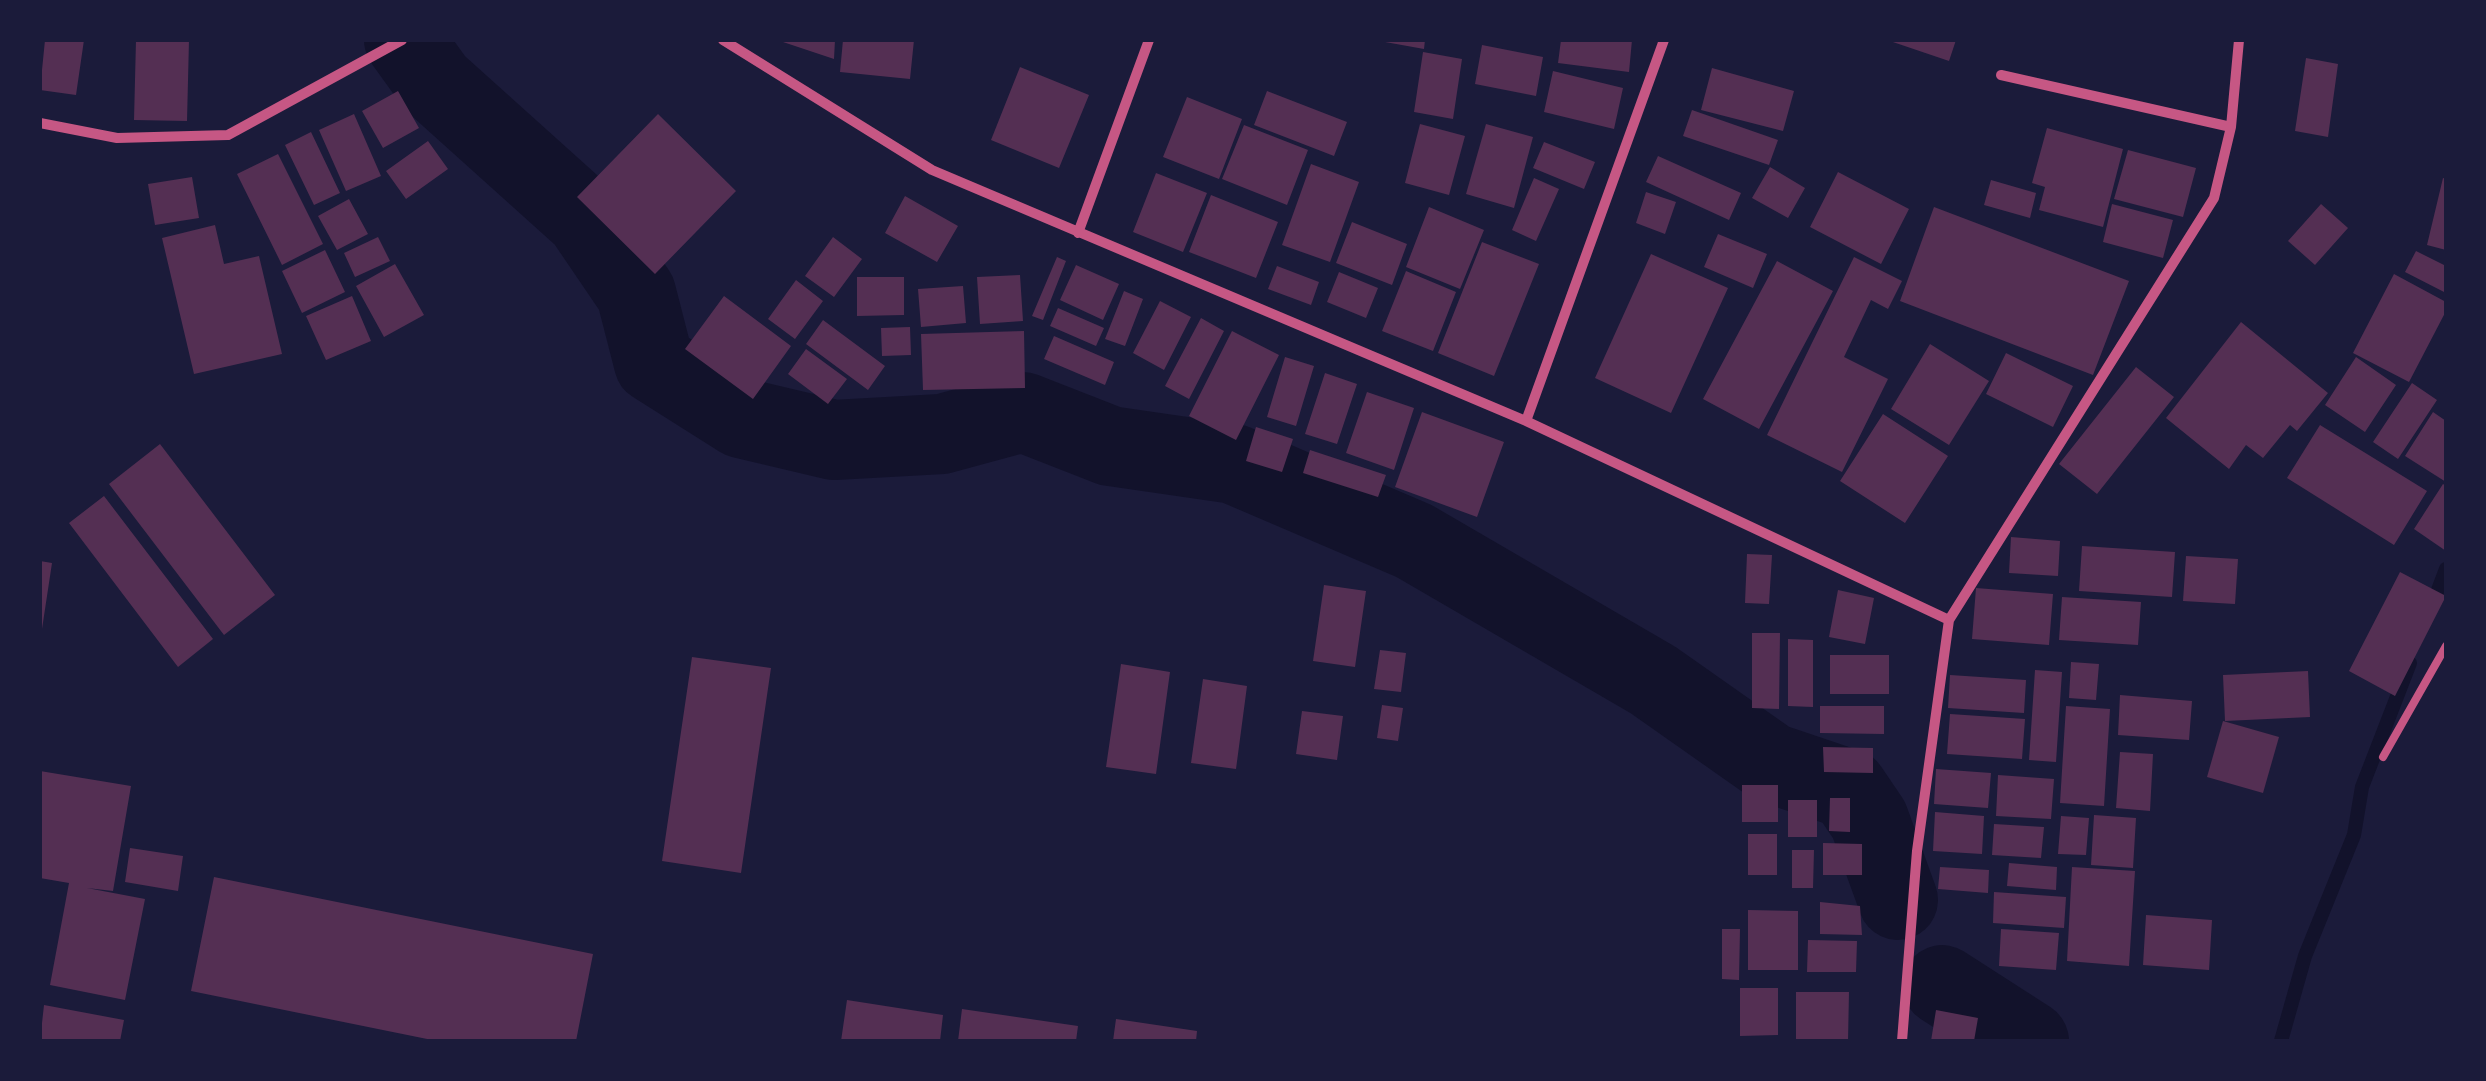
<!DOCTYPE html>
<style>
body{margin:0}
#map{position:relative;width:2486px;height:1081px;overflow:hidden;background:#1b1b3a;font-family:"PT Sans",sans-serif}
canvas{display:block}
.frame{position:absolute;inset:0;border:42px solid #1b1b3a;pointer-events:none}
</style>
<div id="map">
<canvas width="2486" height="1081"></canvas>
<div class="frame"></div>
</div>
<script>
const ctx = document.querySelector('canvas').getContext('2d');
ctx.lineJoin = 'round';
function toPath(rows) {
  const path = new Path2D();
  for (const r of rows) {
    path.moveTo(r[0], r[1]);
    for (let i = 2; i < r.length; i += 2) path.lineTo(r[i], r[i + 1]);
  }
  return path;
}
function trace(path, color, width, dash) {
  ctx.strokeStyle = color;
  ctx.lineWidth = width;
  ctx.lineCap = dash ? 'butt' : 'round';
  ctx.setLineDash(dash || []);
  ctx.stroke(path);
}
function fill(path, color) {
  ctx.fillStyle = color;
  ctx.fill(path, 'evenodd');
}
const stream = toPath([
 [2432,606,2446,569],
 [2281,1041,2305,956,2354,835,2362,787,2410,663]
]);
const river = toPath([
 [404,40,435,83,585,218,636,293,654,363,741,418,834,440,942,434,1023,412,1110,446,1234,464,1414,541,1653,680,1771,763,1848,789,1869,820,1898,900],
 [1942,985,2029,1041]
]);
const building = toPath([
 [45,40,84,40,76,95,40,90],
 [136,40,189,40,187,121,134,120],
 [780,40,835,40,834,59,780,41],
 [843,40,914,40,910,79,840,72],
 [1374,40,1425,40,1424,49],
 [1561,40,1632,40,1629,72,1558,63],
 [1887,40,1956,40,1949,61],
 [1482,45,1543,57,1536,96,1475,84],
 [1423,52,1462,59,1453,119,1414,112],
 [2306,58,2338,64,2328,137,2295,131],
 [1020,67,1089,95,1059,168,991,140],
 [1712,68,1794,91,1783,131,1701,110],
 [1553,71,1623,88,1614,129,1544,112],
 [398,91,419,128,383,148,362,111],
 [1267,91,1347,122,1334,156,1254,125],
 [1187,97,1242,119,1219,179,1163,157],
 [1692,110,1778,140,1769,165,1683,136],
 [354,114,381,176,346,191,319,130],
 [658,114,736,191,655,274,577,197],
 [1420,124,1465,136,1449,195,1405,183],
 [1486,124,1533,137,1514,208,1466,194],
 [1244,125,1308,150,1287,205,1222,179],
 [2047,128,2123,149,2103,227,2039,210,2045,187,2032,183],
 [311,132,340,193,314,205,285,145],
 [428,141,448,169,406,199,386,171],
 [1544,142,1595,162,1584,189,1533,168],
 [2128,150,2196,168,2183,217,2114,199],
 [278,154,323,244,282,265,237,174],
 [1658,156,1741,193,1729,220,1646,182],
 [1311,164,1359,182,1330,262,1282,245],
 [1770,167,1805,188,1788,218,1752,198],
 [1838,172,1909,209,1881,264,1810,227],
 [1156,173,1207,193,1183,252,1133,232],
 [192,177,199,218,155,225,148,184],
 [1534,178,1559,189,1536,241,1512,230],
 [2443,178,2446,179,2446,250,2427,245],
 [1991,180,2036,193,2030,218,1984,205],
 [1646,192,1676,202,1665,234,1636,223],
 [1211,195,1278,222,1256,278,1189,252],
 [905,196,958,226,937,262,885,233],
 [349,199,368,234,337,250,318,216],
 [2112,204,2173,220,2163,258,2103,242],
 [2321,204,2348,228,2315,265,2288,241],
 [1429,207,1484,230,1460,289,1406,267],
 [1934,207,2129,281,2093,375,1900,301],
 [1352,222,1407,244,1392,285,1336,263],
 [215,225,224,264,259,256,282,354,194,374,162,238],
 [1718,234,1767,254,1753,288,1704,267],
 [378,237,390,261,355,277,344,253],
 [833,237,862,259,834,297,805,276],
 [1482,242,1539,264,1494,376,1438,353],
 [325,250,345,292,302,313,282,271],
 [2416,251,2446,266,2446,293,2405,272],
 [1651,254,1728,288,1671,413,1595,378],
 [1057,257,1066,261,1043,320,1032,316],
 [1854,257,1902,281,1888,309,1871,300,1844,357,1888,379,1842,472,1767,435],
 [1777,261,1833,291,1759,429,1703,399],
 [395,264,424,315,384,337,356,286],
 [1076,265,1119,284,1103,320,1060,300],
 [1277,266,1319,282,1311,305,1268,289],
 [1406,271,1456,292,1433,351,1382,331],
 [1339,272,1378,288,1366,318,1327,302],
 [2394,274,2446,302,2446,311,2409,382,2353,353],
 [1020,275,1023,321,980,324,977,277],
 [857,277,904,277,904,315,857,316],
 [796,280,823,301,795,339,768,319],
 [963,286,966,323,921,327,918,289],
 [1124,291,1143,299,1125,346,1105,339],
 [352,296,371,341,326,360,306,316],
 [724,296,791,346,753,399,685,349],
 [1160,301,1191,317,1164,370,1133,353],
 [1058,308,1104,328,1096,346,1050,326],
 [1201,318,1224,331,1189,399,1165,386],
 [823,320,885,366,868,390,806,344],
 [2241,322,2328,393,2297,431,2290,425,2263,458,2246,445,2229,469,2166,418],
 [910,327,911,355,882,356,881,328],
 [1024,331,1025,388,923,390,921,334],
 [1232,331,1279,355,1236,440,1189,416],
 [1054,336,1114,362,1105,385,1044,359],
 [1930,344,1989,381,1949,445,1891,409],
 [806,349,847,379,828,404,788,374],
 [2006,353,2073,386,2053,427,1986,394],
 [1285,357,1314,366,1296,426,1267,417],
 [2356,357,2396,385,2365,432,2325,405],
 [2136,367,2174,397,2097,494,2059,464],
 [1325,373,1357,384,1337,444,1305,434],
 [2412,383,2437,400,2398,459,2373,442],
 [1367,392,1414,408,1394,470,1346,453],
 [1422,412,1504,442,1477,517,1395,487],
 [2433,412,2446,421,2446,482,2405,456],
 [1883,414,1948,456,1905,523,1840,481],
 [2320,425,2427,491,2394,545,2287,478],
 [1256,427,1293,439,1282,472,1246,461],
 [160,444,275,595,224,635,109,484],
 [1310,450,1386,475,1378,497,1303,473],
 [2443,484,2446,486,2446,551,2414,529],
 [104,496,213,639,178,667,69,523],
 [2011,537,2060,541,2058,576,2009,573],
 [2082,546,2175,552,2172,597,2079,591],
 [1747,554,1772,555,1769,604,1745,603],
 [2186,556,2238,559,2235,604,2183,601],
 [40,561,52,563,42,629,40,629],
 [2400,572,2446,596,2395,696,2349,671],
 [1324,585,1366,591,1355,667,1313,661],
 [1976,588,2053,594,2049,645,1972,639],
 [1838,590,1874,598,1865,644,1829,637],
 [2062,597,2141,602,2138,645,2059,640],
 [1752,633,1780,633,1779,709,1752,708],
 [1788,639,1813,640,1813,707,1788,706],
 [1380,650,1406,653,1401,692,1374,689],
 [1830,655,1889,655,1889,694,1830,694],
 [692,657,771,668,741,873,662,861],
 [2071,662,2099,664,2096,700,2069,698],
 [1121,664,1170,672,1156,774,1106,767],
 [2035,670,2062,672,2056,762,2029,760],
 [2308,671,2310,717,2225,721,2223,675],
 [1950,675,2026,680,2024,713,1948,708],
 [1203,679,1247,686,1236,769,1191,763],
 [2120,695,2192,701,2189,740,2118,735],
 [1382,705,1403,708,1398,741,1377,738],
 [1820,706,1884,706,1884,734,1820,733],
 [2066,706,2110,709,2104,806,2060,803],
 [1302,711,1343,716,1337,760,1296,754],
 [1950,714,2025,719,2022,759,1947,754],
 [2223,721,2279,737,2263,793,2207,777],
 [1823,747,1873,748,1873,773,1824,772],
 [2120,752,2153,754,2150,811,2116,808],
 [1936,769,1991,773,1988,808,1934,804],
 [40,771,131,786,113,891,87,888,145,899,125,1000,50,985,69,883,40,878],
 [1998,775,2054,779,2051,819,1996,816],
 [1742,785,1778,785,1778,822,1742,822],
 [1830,798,1850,798,1850,832,1829,831],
 [1788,800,1817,800,1817,837,1788,837],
 [1935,812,1984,816,1982,854,1933,851],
 [2094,815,2136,818,2133,868,2091,865],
 [2061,816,2089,818,2086,855,2058,854],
 [1994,824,2044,827,2041,858,1992,855],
 [1748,834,1777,834,1777,875,1748,875],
 [1823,843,1862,844,1862,875,1823,875],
 [130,848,183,856,178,891,125,882],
 [1792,850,1814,850,1813,888,1792,888],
 [2009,863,2057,867,2056,890,2007,886],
 [1940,867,1989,870,1988,893,1938,889],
 [2072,867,2135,871,2129,966,2067,961],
 [214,877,593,954,576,1041,437,1041,191,991],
 [1994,892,2066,897,2064,928,1993,923],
 [1820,902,1860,906,1862,935,1820,934],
 [1748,910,1798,911,1798,970,1748,970],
 [2146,915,2212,920,2209,970,2143,965],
 [1722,929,1740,929,1739,980,1722,979],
 [2001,929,2059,933,2056,970,1999,966],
 [1808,940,1857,941,1856,972,1807,972],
 [1740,988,1778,988,1778,1035,1740,1036],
 [1796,992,1849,992,1848,1041,1796,1041],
 [847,1000,943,1015,940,1041,841,1041],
 [44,1005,124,1020,120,1041,40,1041],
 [962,1009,1078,1026,1076,1041,958,1041],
 [1936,1010,1978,1018,1974,1041,1931,1041],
 [1116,1019,1197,1031,1196,1041,1113,1041]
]);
const service = toPath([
 [2383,757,2446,646]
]);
const minor = toPath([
 [723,40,932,170,1526,421,1949,620],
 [2001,75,2231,127],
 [40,123,117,138,228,135,402,40],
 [1078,233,1149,40],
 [1526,421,1664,40],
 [1902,1041,1917,851,1949,620,2214,198,2231,127,2239,40]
]);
trace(stream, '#12122b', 14);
trace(river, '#12122b', 80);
fill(building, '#542f53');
trace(service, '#c65784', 8);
trace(minor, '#c65784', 10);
</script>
